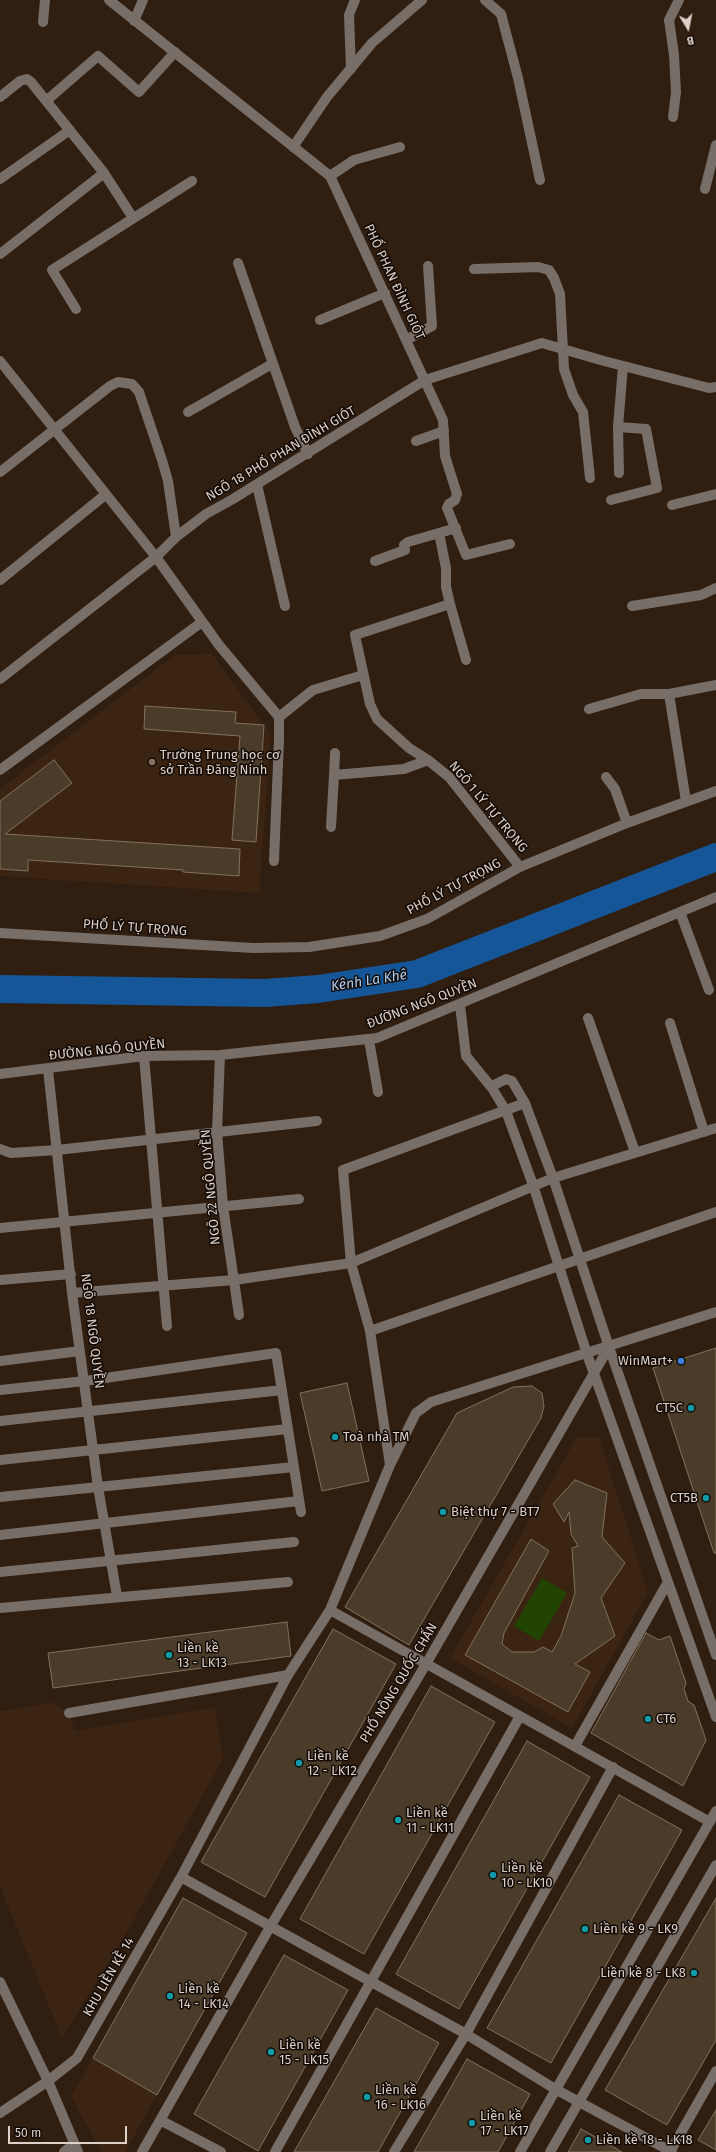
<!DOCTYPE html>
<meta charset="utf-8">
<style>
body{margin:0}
#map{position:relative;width:716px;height:2152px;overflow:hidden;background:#301e11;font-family:"Fira Sans",sans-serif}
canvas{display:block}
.north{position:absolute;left:668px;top:8px;width:40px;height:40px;-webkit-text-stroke:3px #120a05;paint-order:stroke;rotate:170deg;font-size:11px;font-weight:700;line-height:16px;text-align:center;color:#ddd1c9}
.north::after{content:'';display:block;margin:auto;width:14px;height:18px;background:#ddd1c9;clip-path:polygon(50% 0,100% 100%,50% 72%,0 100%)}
.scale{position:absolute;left:8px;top:2126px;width:119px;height:18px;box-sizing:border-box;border:2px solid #ddd1c9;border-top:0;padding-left:5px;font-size:12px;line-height:14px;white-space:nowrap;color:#ddd1c9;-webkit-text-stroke:3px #120a05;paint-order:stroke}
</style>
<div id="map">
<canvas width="716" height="2152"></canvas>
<div class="north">B</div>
<div class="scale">50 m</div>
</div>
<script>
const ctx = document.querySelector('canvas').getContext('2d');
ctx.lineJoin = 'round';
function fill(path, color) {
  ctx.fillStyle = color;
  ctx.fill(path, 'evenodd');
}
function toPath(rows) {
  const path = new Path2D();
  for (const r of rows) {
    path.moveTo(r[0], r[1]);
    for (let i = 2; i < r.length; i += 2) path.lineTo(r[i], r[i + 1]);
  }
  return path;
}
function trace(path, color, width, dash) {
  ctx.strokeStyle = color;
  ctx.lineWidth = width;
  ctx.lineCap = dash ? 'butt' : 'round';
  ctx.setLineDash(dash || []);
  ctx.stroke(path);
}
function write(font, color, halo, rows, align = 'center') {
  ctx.font = font + ' "Fira Sans",sans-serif';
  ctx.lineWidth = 3;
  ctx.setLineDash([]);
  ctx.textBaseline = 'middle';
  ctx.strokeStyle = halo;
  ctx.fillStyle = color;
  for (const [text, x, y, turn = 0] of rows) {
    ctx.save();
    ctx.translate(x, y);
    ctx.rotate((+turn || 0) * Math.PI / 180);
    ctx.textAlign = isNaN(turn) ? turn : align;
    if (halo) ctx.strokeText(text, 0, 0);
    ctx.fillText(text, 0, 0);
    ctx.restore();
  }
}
const built = toPath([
 [212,654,271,735,259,893,0,876,0,789,175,655],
 [577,1437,599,1437,648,1592,572,1728,450,1658],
 [54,1703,69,1713,75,1731,215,1707,223,1759,124,1937,62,2038,0,1887,0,1711],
 [93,2058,157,2095,125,2152,101,2152,71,2096]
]);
const green = toPath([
 [542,1578,567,1593,539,1641,514,1626]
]);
const river = toPath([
 [0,989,265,993,318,989,417,974,716,857]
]);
const building = toPath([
 [145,706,236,712,235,723,264,725,256,842,232,840,240,736,144,729,145,706],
 [54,760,72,783,5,834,240,849,239,876,183,872,183,870,28,860,28,871,0,869,0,801,54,760],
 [716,1348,716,1553,714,1553,653,1368,716,1348],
 [347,1383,369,1481,322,1491,300,1393,347,1383],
 [532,1386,542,1393,544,1406,541,1418,409,1645,345,1607,457,1413,513,1387,532,1386],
 [575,1480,607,1493,602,1537,625,1563,601,1598,615,1636,575,1664,590,1672,568,1712,465,1655,531,1539,549,1551,504,1633,502,1644,512,1652,534,1652,543,1647,552,1652,561,1636,575,1593,572,1548,578,1546,571,1534,569,1512,564,1522,553,1504,575,1480],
 [287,1622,291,1656,53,1688,48,1653,287,1622],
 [333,1629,396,1664,265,1897,201,1862,333,1629],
 [646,1633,659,1640,670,1636,686,1683,684,1689,688,1701,694,1705,706,1740,683,1786,591,1733,646,1633],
 [431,1686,495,1722,364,1954,300,1919,431,1686],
 [527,1741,590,1777,459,2009,396,1974,527,1741],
 [619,1795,682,1830,551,2063,487,2028,619,1795],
 [183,1898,247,1933,157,2095,93,2058,183,1898],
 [716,1898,716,2040,667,2125,605,2090,716,1898],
 [284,1955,348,1990,258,2151,194,2114,284,1955],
 [376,2008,439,2043,378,2152,294,2152,376,2008],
 [467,2059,530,2094,498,2152,414,2152,467,2059],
 [716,2110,716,2150,698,2140,716,2110],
 [581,2129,622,2152,568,2152,581,2129]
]);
const minor = toPath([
 [109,0,330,176,443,420,445,456,457,494,455,500,449,504,447,508,466,555,510,544],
 [485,0,501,14,518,78,540,180],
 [134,21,143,0],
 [43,22,45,0],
 [351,69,349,15,355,0],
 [0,97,20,81,27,79,31,82,104,173,133,218],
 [46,101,98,56,139,92,175,52],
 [673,117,676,92,674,55,669,20,679,0],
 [293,147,327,97,372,43,422,0],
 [330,176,354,160,400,147],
 [0,179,70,130],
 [705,189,716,145],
 [0,254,104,173],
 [238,263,295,427,308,454],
 [474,269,538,267,549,270,554,278,560,294,564,369,573,395,583,412,590,478],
 [76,309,52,270,192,181],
 [320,320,385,293],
 [406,340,432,326,428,266],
 [0,361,156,557,219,645,279,717,279,740,274,861],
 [188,412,272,364],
 [416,441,444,431],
 [0,472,110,386,118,382,132,384,139,392,162,460,168,481,176,537],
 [619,473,618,427,623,366],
 [257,485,285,606],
 [611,500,657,488,646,429,618,427],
 [672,505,716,494],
 [456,528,439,533,446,568,446,587,450,604,355,635,370,704,377,719,409,748,428,760,449,777,520,867],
 [375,561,405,550,404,545,408,542,439,533],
 [0,580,105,495],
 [450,604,466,660],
 [632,606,701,595,716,588],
 [0,679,156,557,176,537,206,514,233,499,425,380,542,343,604,361,709,388,716,387],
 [589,709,641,694,669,694],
 [279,717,313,690,363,675],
 [0,770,202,622],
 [334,775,335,753],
 [606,777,615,789,627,823],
 [686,801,669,694,716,685],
 [331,827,334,775,404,769,428,760],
 [680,912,709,990],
 [0,933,253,948,309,947,380,936,427,919,520,867,627,823,716,791],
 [460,1005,466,1056,492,1088],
 [588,1018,635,1152],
 [670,1023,704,1132],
 [369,1040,378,1092],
 [220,1055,217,1132,223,1206,239,1315],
 [144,1056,167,1326],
 [48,1069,72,1293,98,1487,117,1596],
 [0,1074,144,1056,220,1055,377,1038,716,897],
 [0,1149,11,1153,57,1150,317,1121],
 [0,1228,299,1199],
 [0,1280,71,1274],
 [72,1293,234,1280,351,1263,553,1178,716,1128],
 [370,1331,716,1212],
 [0,1361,80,1351],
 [0,1390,85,1381,276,1353,301,1512],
 [0,1421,282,1390],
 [0,1460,288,1429],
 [390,1465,370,1331,351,1263,343,1170,525,1103],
 [0,1497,294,1467],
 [0,1535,299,1501],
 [0,1572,294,1542],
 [0,1608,288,1582],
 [330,1610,710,1822],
 [716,1655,609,1347,553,1178,525,1103,512,1081,506,1079,496,1084,492,1088,506,1111,533,1185,587,1354,716,1717],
 [69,1713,288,1675],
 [575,1746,668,1582],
 [181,1877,466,2034,555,2089,672,2152],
 [0,1982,48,2081,78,2152],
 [0,2113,48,2081,77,2058,181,1877,288,1675,330,1610,390,1465,416,1413,431,1402,716,1312],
 [160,2120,221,2152],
 [64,2152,74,2144],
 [142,2152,270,1927,426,1664,609,1347],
 [275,2152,520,1716],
 [394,2152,466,2034,613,1767],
 [520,2152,716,1811],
 [550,2152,716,1865],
 [670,2152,716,2071]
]);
const markers = [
 [152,762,4,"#8d6e63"],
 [681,1361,4,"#3f7fe0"],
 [691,1408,4,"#0f9aa8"],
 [335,1437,4,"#0f9aa8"],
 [706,1498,4,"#0f9aa8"],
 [443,1512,4,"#0f9aa8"],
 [169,1655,4,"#0f9aa8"],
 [648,1719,4,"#0f9aa8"],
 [299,1763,4,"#0f9aa8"],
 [398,1820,4,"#0f9aa8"],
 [493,1875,4,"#0f9aa8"],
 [585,1929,4,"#0f9aa8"],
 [694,1973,4,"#0f9aa8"],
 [170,1996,4,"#0f9aa8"],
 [271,2052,4,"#0f9aa8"],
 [367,2097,4,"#0f9aa8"],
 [472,2123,4,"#0f9aa8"],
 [588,2140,4,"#0f9aa8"]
];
const streetNames = [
 ["PHỐ PHAN ĐÌNH GIÓT",394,282,65],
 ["NGÕ 18 PHỐ PHAN ĐÌNH GIÓT",281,454,-31],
 ["NGÕ 1 LÝ TỰ TRỌNG",488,807,50],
 ["PHỐ LÝ TỰ TRỌNG",454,887,-28],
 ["PHỐ LÝ TỰ TRỌNG",135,928,4],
 ["ĐƯỜNG NGÔ QUYỀN",422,1004,-21],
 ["ĐƯỜNG NGÔ QUYỀN",107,1050,-6],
 ["NGÕ 22 NGÔ QUYỀN",211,1187,-95],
 ["NGÕ 18 NGÔ QUYỀN",92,1331,83],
 ["PHỐ NÔNG QUỐC CHẤN",399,1683,-59],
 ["KHU LIỀN KỀ 14",109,1977,-60]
];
const poiNames = [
 ["Trường Trung học cơ",160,755],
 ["sở Trần Đăng Ninh",160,770],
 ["WinMart+",673,1361,"right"],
 ["CT5C",683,1408,"right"],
 ["Toà nhà TM",343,1437],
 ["CT5B",698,1498,"right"],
 ["Biệt thự 7 - BT7",451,1512],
 ["Liền kề",177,1648],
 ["13 - LK13",177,1663],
 ["CT6",656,1719],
 ["Liền kề",307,1756],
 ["12 - LK12",307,1771],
 ["Liền kề",406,1813],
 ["11 - LK11",406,1828],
 ["Liền kề",501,1868],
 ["10 - LK10",501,1883],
 ["Liền kề 9 - LK9",593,1929],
 ["Liền kề 8 - LK8",686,1973,"right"],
 ["Liền kề",178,1989],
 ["14 - LK14",178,2004],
 ["Liền kề",279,2045],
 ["15 - LK15",279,2060],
 ["Liền kề",375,2090],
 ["16 - LK16",375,2105],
 ["Liền kề",480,2116],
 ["17 - LK17",480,2131],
 ["Liền kề 18 - LK18",596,2140]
];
const waterNames = [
 ["Kênh La Khê",369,981,-9]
];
fill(built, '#3b2412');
fill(green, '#214402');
trace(river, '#155698', 28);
fill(building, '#4a3c29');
trace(building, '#82725d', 1);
trace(minor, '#776e67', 10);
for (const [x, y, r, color] of markers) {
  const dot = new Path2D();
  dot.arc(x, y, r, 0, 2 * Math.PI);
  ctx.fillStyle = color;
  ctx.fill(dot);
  trace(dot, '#120a05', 1.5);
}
write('13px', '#ddd1c9', '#120a05', streetNames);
write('13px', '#ddd1c9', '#120a05', poiNames, 'left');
write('italic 14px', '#aecdf2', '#120a05', waterNames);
</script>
